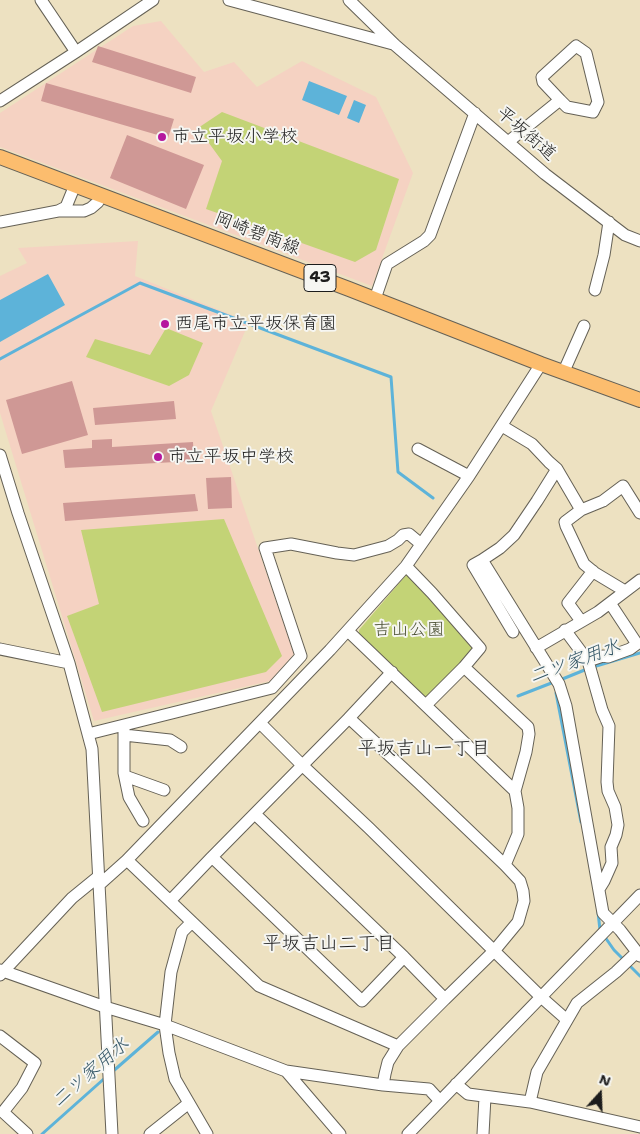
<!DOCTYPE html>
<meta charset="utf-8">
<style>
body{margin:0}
#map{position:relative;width:640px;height:1134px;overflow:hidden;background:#ede1c1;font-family:"Shantell Sans",sans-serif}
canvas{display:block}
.north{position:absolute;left:575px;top:1069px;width:50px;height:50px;-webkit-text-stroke:4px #f6f6f2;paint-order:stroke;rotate:20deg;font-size:14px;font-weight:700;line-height:20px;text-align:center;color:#1c1c1c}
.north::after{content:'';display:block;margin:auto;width:18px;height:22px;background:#1c1c1c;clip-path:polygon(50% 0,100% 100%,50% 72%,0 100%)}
</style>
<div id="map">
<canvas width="640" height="1134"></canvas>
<div class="north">N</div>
</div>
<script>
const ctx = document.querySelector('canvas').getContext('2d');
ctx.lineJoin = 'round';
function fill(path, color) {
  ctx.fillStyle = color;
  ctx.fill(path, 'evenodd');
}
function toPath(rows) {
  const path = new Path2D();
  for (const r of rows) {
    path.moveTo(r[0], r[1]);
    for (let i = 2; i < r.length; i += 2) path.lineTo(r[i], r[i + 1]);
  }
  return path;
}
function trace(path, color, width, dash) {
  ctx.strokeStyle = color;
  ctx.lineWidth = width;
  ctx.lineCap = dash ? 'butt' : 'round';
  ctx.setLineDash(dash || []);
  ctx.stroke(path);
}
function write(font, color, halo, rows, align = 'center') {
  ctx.font = font + ' "Shantell Sans","Klee One",sans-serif';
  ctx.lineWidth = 4;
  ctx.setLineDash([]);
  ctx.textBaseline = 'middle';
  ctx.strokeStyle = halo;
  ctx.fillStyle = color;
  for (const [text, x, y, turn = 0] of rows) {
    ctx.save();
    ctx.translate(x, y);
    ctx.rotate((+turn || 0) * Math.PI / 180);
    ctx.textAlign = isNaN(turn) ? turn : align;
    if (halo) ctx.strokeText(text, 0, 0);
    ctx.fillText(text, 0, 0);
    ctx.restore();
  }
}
const built = toPath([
 [161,21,204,72,234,62,257,87,302,61,376,97,413,173,372,286,0,147,0,113,133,26],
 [138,241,135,276,249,322,211,411,294,654,270,681,94,721,0,413,0,276,27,263,18,248]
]);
const green = toPath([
 [222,112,399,179,376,250,355,262,206,209,222,161,198,128],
 [166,328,203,343,189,375,169,386,86,357,95,339,150,355],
 [224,519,282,656,266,672,102,712,67,616,99,604,81,530],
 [407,574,410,575,473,646,474,649,428,697,423,696,359,635,359,630]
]);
const water = toPath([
 [309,81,347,96,339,115,302,100],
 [354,100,366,105,359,123,347,118],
 [48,274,65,305,0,342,0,300]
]);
const stream = toPath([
 [0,359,140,283,391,377,398,472,433,498],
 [593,667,640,653],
 [560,680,587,669],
 [556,693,581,822],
 [518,696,554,682],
 [598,912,600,930,614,950,640,976],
 [111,1073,158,1032],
 [42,1134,106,1077]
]);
const building = toPath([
 [98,46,196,77,191,93,92,62],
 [46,83,174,119,168,138,41,101],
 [127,135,204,165,186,209,110,178],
 [72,381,88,435,22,454,6,400],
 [174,401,176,419,95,425,93,408],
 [112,439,112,447,193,442,194,461,65,468,63,450,92,448,92,440],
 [231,477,232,508,208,509,206,478],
 [195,494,198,511,65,521,63,503]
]);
const minor = toPath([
 [41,0,76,52],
 [229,0,393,44],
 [349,0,395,45,545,174,625,235,640,241],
 [0,101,76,52,153,0],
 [508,142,560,100,543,82,542,77,576,46,586,53,598,102,593,112,567,107,560,100],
 [58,211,66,207,75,185],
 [0,222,58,211,84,211,91,208,98,202,101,195],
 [595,290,604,255,609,222],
 [375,299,387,264,424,241,430,235,475,113],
 [564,371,584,326],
 [502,426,532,444,549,462,557,469,581,510,603,501,623,486,640,513],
 [418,449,469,476],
 [0,455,18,513,69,663,92,749,112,1134],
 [557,469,537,501,514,535,500,548,482,560,559,684,566,706,603,913,620,930,640,956],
 [581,510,565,522,566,526,584,564,595,573,625,591],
 [482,560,473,565,513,632],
 [406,566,432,593,480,648,464,667,426,705],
 [581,621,568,603,593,571],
 [565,630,588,661,603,656,608,657,630,649,637,644,610,603],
 [348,631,515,791],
 [536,648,598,612,640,580],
 [0,649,69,663],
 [588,661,602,710,609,726,607,782,608,791,615,807,618,825,616,835,611,847,612,863,604,881,599,889],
 [464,667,528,727,529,734,526,752,515,791,518,808,518,834,505,865],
 [392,672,349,718,212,857,362,1001,404,957],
 [260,723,302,765,369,828,541,997,567,1020],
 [124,725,124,773,129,797,143,821],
 [88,734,272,688,301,656,265,548,291,544,337,553,354,555,388,546,398,540,403,535,409,534,421,544],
 [124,735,170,740,181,747],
 [125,776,164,790],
 [255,814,404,957,445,999,494,951,518,922,524,901,523,891,520,881,505,865,418,782,349,718],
 [127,860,259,986,398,1046,445,999],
 [99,885,127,860,330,650,406,566,469,476,541,364],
 [170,901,212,857],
 [192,922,182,932,171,972,165,1025,169,1053,175,1079,207,1134],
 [0,970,105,1007,165,1025,286,1071,383,1085,429,1089,440,1101],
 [0,975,72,898,99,876],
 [0,1036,35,1063,22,1088,3,1112,27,1134],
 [286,1071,340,1134],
 [456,1084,468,1094,530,1102,640,1127],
 [383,1085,385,1074,388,1062,398,1046],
 [530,1102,537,1072,577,1003,616,972,637,952],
 [150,1134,189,1103],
 [408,1134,640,895],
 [483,1134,485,1097]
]);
const major = toPath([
 [0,157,349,289,541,364,640,400]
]);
const markers = [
 [162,137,5,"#b5179e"],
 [165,324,5,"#b5179e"],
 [158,457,5,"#b5179e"]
];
const shields = [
 [320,278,32]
];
const shieldNames = [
 ["43",320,278]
];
const streetNames = [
 ["平坂街道",526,134,41],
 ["岡崎碧南線",257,234,21]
];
const poiNames = [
 ["市立平坂小学校",172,137],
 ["西尾市立平坂保育園",175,324],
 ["市立平坂中学校",168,457]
];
const parkNames = [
 ["吉山公園",409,630]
];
const waterNames = [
 ["二ツ家用水",575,662,-20],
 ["二ツ家用水",91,1073,-41]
];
const neighbourhoodNames = [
 ["平坂吉山一丁目",424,749],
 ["平坂吉山二丁目",329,944]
];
fill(built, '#f5d2c2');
fill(green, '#c3d376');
fill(water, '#5db3d9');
trace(stream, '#5db3d9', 3);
fill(building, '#cf9895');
trace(minor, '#656156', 13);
trace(major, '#656156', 16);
trace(minor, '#fff', 11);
trace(major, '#fcbd6e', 14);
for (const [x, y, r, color] of markers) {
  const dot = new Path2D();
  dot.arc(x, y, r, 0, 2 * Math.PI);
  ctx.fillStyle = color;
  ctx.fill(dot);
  trace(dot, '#f6f6f2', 2);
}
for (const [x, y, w] of shields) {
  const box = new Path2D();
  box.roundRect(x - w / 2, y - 13.5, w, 27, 4);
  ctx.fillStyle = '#f6f6f2';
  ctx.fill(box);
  trace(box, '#1c1c1c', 1);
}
write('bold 16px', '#1c1c1c', null, shieldNames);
write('18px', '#1c1c1c', '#f6f6f2', streetNames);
write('18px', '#1c1c1c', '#f6f6f2', poiNames, 'left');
write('18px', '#4e5337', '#f6f6f2', parkNames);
write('italic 19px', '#365868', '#f6f6f2', waterNames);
write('19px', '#1c1c1c', '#f6f6f2', neighbourhoodNames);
</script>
